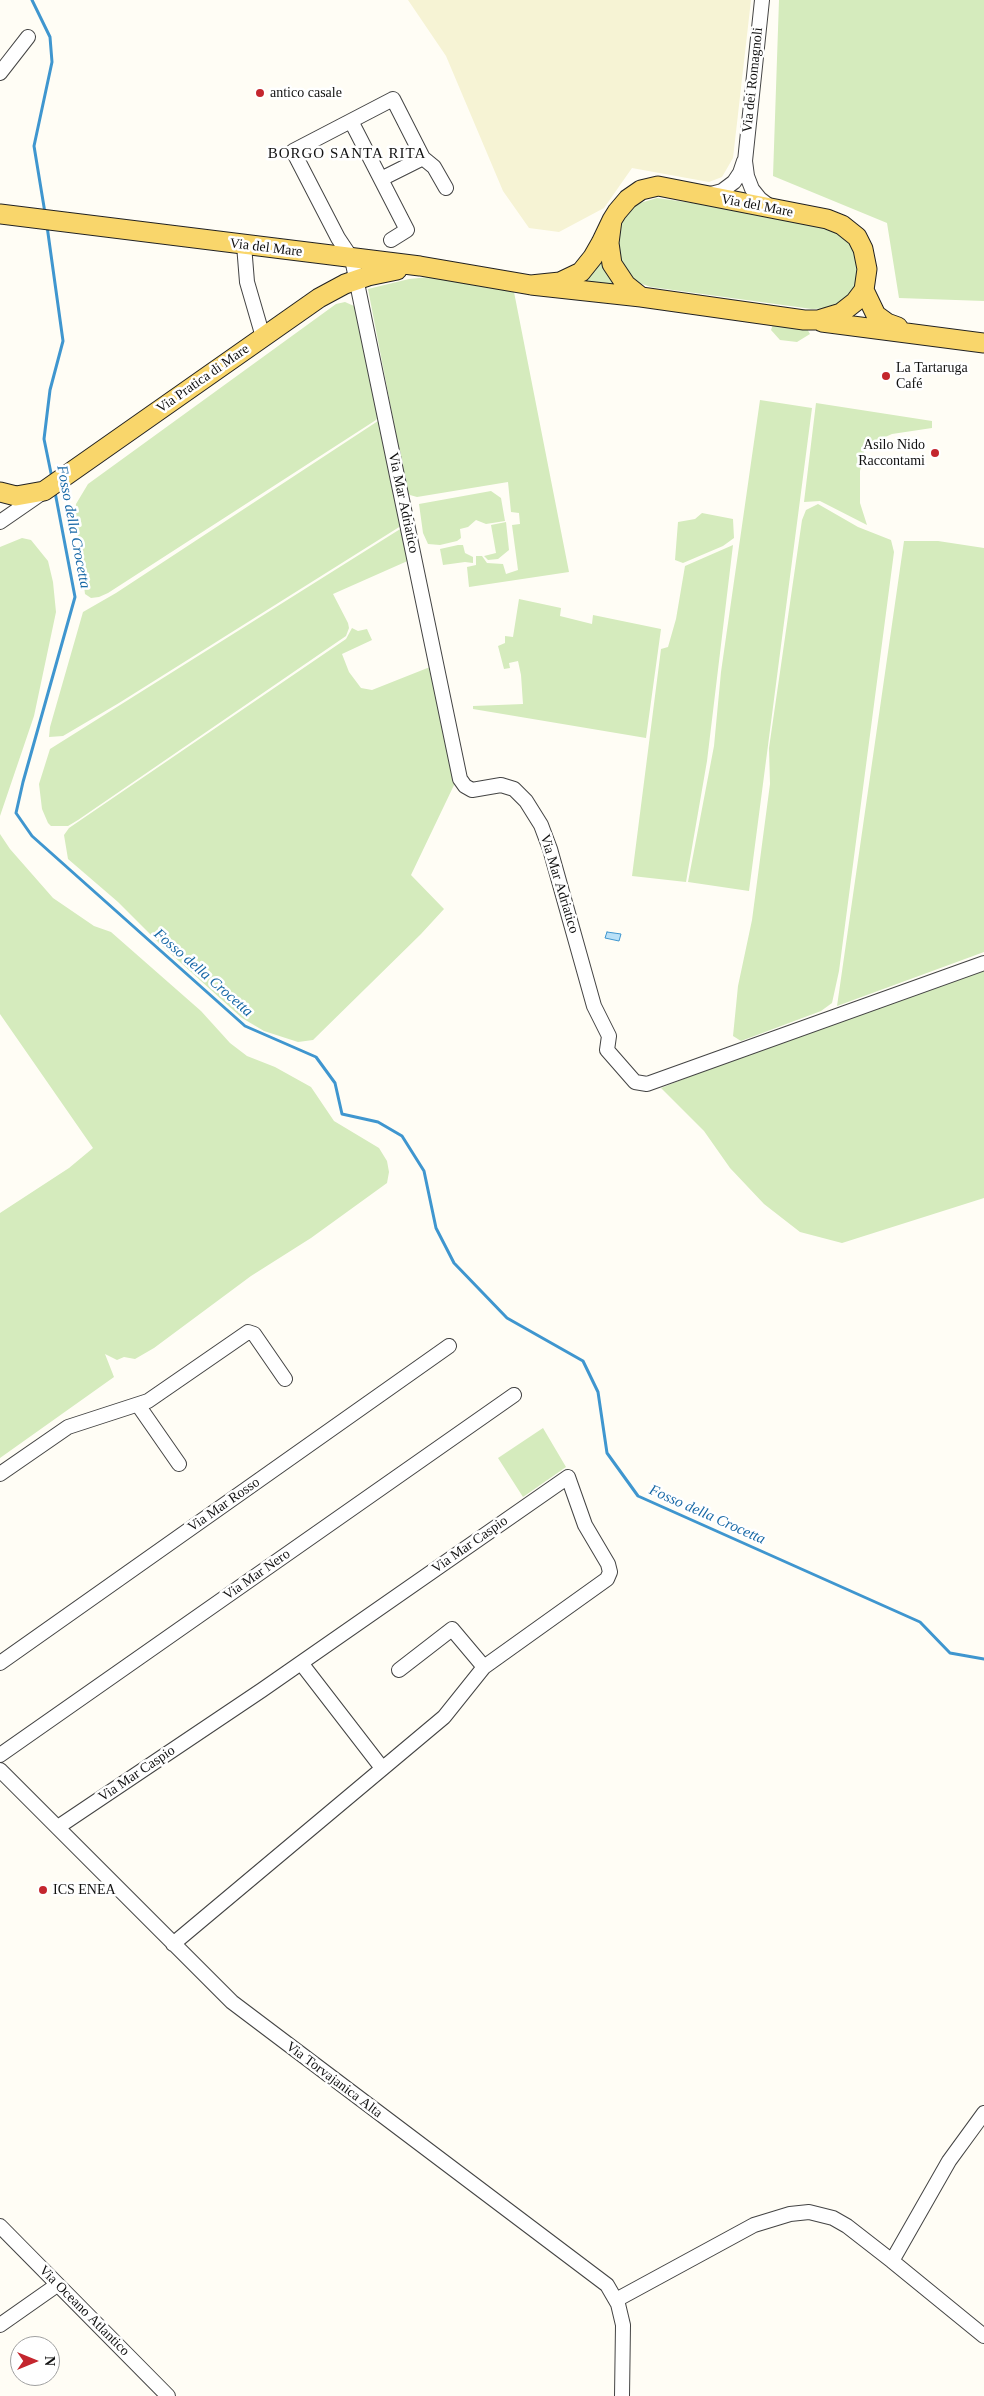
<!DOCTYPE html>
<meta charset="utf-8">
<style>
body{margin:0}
#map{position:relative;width:984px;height:2396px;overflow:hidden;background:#fffdf5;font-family:"Times New Roman",serif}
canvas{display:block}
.north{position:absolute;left:10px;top:2336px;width:50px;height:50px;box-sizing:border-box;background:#fff;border:1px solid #a0a0a0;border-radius:50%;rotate:90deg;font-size:14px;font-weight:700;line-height:20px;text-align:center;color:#111}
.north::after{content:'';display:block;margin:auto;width:18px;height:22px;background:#c4262e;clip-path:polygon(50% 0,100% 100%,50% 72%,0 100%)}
</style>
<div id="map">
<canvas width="984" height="2396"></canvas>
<div class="north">N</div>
</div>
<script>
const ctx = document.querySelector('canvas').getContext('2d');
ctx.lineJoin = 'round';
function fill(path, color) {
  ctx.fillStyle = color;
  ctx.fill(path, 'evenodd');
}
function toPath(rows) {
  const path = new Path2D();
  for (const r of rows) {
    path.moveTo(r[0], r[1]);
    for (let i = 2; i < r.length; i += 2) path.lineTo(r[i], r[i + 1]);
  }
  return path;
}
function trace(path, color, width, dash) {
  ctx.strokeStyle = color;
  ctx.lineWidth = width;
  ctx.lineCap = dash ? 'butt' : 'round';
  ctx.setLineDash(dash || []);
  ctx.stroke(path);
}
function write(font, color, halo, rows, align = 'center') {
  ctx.font = font + ' "Times New Roman",serif';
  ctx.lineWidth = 5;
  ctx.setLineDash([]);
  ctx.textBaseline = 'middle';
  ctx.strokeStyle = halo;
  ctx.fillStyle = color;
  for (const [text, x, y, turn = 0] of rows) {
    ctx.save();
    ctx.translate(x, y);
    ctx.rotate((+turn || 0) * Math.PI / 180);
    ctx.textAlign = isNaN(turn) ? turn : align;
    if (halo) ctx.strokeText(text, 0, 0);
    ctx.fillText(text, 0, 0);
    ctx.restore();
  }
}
const farmland = toPath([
 [408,0,751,0,733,158,722,177,709,182,632,168,604,208,559,232,529,228,503,191,446,56]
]);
const green = toPath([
 [779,0,984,0,984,301,899,298,887,223,773,176],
 [657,198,721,207,843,232,862,259,855,292,833,308,812,309,651,287,639,283,630,276,619,258,617,232,623,219,631,209,640,203],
 [602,259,622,290,582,281],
 [429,277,467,281,514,292,569,572,469,587,467,567,476,565,476,556,482,556,487,563,503,564,506,574,518,570,512,525,520,524,519,513,511,512,508,482,417,497,410,495,407,491,368,289,409,279],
 [345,302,354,306,359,312,381,413,376,420,108,593,99,597,91,598,85,594,75,514,76,504,88,484,336,304],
 [774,321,806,327,810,334,797,342,780,340,771,330],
 [760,400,812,408,749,891,688,882,714,746,721,672],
 [816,403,932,421,932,428,892,434,865,446,860,471,860,503,867,525,820,501,804,502],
 [381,419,404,524,119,703,63,736,49,737,50,727,83,612,116,593],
 [491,491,501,498,505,521,486,524,476,520,468,527,460,529,461,538,457,541,440,545,428,544,423,533,419,504],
 [818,504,858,527,891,540,894,552,839,971,832,1003,821,1011,741,1041,733,1036,738,986,752,920,770,784,769,748,802,520,806,510],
 [702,513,733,519,734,538,723,546,683,563,675,560,678,522,695,519],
 [506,522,509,550,498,559,488,560,484,556,496,553,491,525],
 [405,526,412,559,333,594,348,623,349,628,346,636,78,820,68,826,51,826,48,823,42,809,39,784,50,749],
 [22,538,31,540,48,561,53,582,56,612,34,716,0,816,0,547],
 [904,541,938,541,984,548,984,952,837,1006],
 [458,545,463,545,465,553,473,557,473,563,465,562,443,565,440,549],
 [733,545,707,761,686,882,632,876,661,649,668,647,676,619,685,566],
 [519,599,561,608,560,616,592,624,593,615,661,629,646,738,473,709,473,706,523,704,521,675,518,661,509,663,510,668,504,669,498,646,505,643,505,636,513,637],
 [352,628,358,631,367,629,372,640,342,654,349,672,361,688,372,690,430,667,455,783,411,875,444,909,421,934,313,1040,298,1042,264,1031,242,1018,160,944,118,902,68,859,64,835,69,828,346,639],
 [0,834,10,849,53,898,94,926,111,932,201,1011,230,1043,247,1056,275,1067,311,1087,334,1121,379,1148,387,1161,389,1172,387,1183,311,1238,251,1276,154,1348,135,1359,124,1357,117,1360,105,1354,114,1377,0,1458,0,1213,69,1168,93,1148,0,1014],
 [984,971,984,1198,842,1243,800,1232,764,1204,730,1168,704,1131,661,1088,706,1070],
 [543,1428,566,1467,523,1497,498,1458]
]);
const water = toPath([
 [607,932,621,934,619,941,605,938,607,932]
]);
const stream = toPath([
 [32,0,50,37,52,62,34,146,45,213],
 [47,226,63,341,50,390,44,439,52,478],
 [55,492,75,597,23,782,16,813,32,836,245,1026,316,1057,335,1083,342,1114,378,1122,402,1136,424,1171,436,1228,454,1263,507,1318,583,1361,598,1392,607,1453,638,1496,920,1622,950,1653,984,1659]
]);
const minor = toPath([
 [762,0,745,161,747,176,752,189,760,199,772,208],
 [0,73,28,37],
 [351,121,407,230,391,240],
 [423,158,434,167,446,188],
 [381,179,423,158,393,99,293,151,338,238,352,259,460,779,465,786,472,790,501,785,514,789,526,801,541,825,550,849,594,1006,609,1036,607,1050,635,1082,647,1084,984,963],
 [707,195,722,191,734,182,740,173,744,161],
 [244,245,247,282,263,337],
 [0,522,42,493],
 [138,1405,179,1464],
 [0,1474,68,1427,148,1401,248,1332,254,1334,285,1379],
 [0,1663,449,1346],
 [301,1663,382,1768],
 [0,1755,514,1395],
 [0,1770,232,2002,607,2285,618,2304,623,2325,622,2396],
 [58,1827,262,1690,568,1477,585,1525,608,1564,610,1572,607,1579,484,1667,452,1629,399,1670],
 [173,1944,444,1717,484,1667],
 [0,2226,168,2396],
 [892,2261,984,2336],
 [616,2300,754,2225,790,2214,809,2212,833,2218,847,2226,892,2261,949,2161,984,2113],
 [0,2325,57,2285]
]);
const major = toPath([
 [0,214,420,266,531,285,641,297],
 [531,285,560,282,581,272,593,257,601,243,612,220,617,212,628,199,641,190,658,186,827,219,842,225,857,237,863,249,867,269,864,290,855,302,841,313,818,320,804,320,641,297,626,285,612,264,609,243,612,220],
 [864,290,876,315,887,323,898,327],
 [822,322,984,343],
 [0,492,16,496,44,491,319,298,345,284,368,276,397,270]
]);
const markers = [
 [260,93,5,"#c4262e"],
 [886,376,5,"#c4262e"],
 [935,453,5,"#c4262e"],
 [43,1890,5,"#c4262e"]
];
const streetNames = [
 ["Via dei Romagnoli",753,80,-84],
 ["Via del Mare",757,206,11],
 ["Via del Mare",266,248,7],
 ["Via Pratica di Mare",203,379,-35],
 ["Via Mar Adriatico",403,503,78],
 ["Via Mar Adriatico",559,884,73],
 ["Via Mar Rosso",224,1505,-35],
 ["Via Mar Caspio",470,1545,-35],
 ["Via Mar Nero",257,1575,-35],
 ["Via Mar Caspio",137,1774,-34],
 ["Via Torvajanica Alta",334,2080,37],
 ["Via Oceano Atlantico",84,2311,45]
];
const poiNames = [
 ["antico casale",270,93],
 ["La Tartaruga",896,368],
 ["Café",896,384],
 ["Asilo Nido",925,445,"right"],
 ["Raccontami",925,461,"right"],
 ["ICS ENEA",53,1890]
];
const neighbourhoodNames = [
 ["BORGO SANTA RITA",347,154]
];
const waterNames = [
 ["Fosso della Crocetta",73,527,79],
 ["Fosso della Crocetta",203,973,41],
 ["Fosso della Crocetta",707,1515,24]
];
fill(farmland, '#f6f3d4');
fill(green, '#d5ebbd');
fill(water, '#b9e0f7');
trace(water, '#3f96cf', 1);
trace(stream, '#3f96cf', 3);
trace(minor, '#444', 16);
trace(major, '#222', 21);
trace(minor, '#fff', 14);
trace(major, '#f9d66b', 19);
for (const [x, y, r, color] of markers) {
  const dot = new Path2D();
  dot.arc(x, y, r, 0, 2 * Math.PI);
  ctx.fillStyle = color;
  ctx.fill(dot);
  trace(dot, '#fff', 2);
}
write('14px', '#111', '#fff', streetNames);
write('14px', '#111', '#fff', poiNames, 'left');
ctx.letterSpacing = '1px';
write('15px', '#111', '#fff', neighbourhoodNames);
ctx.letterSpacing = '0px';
write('italic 15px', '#1768a6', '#fff', waterNames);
</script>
